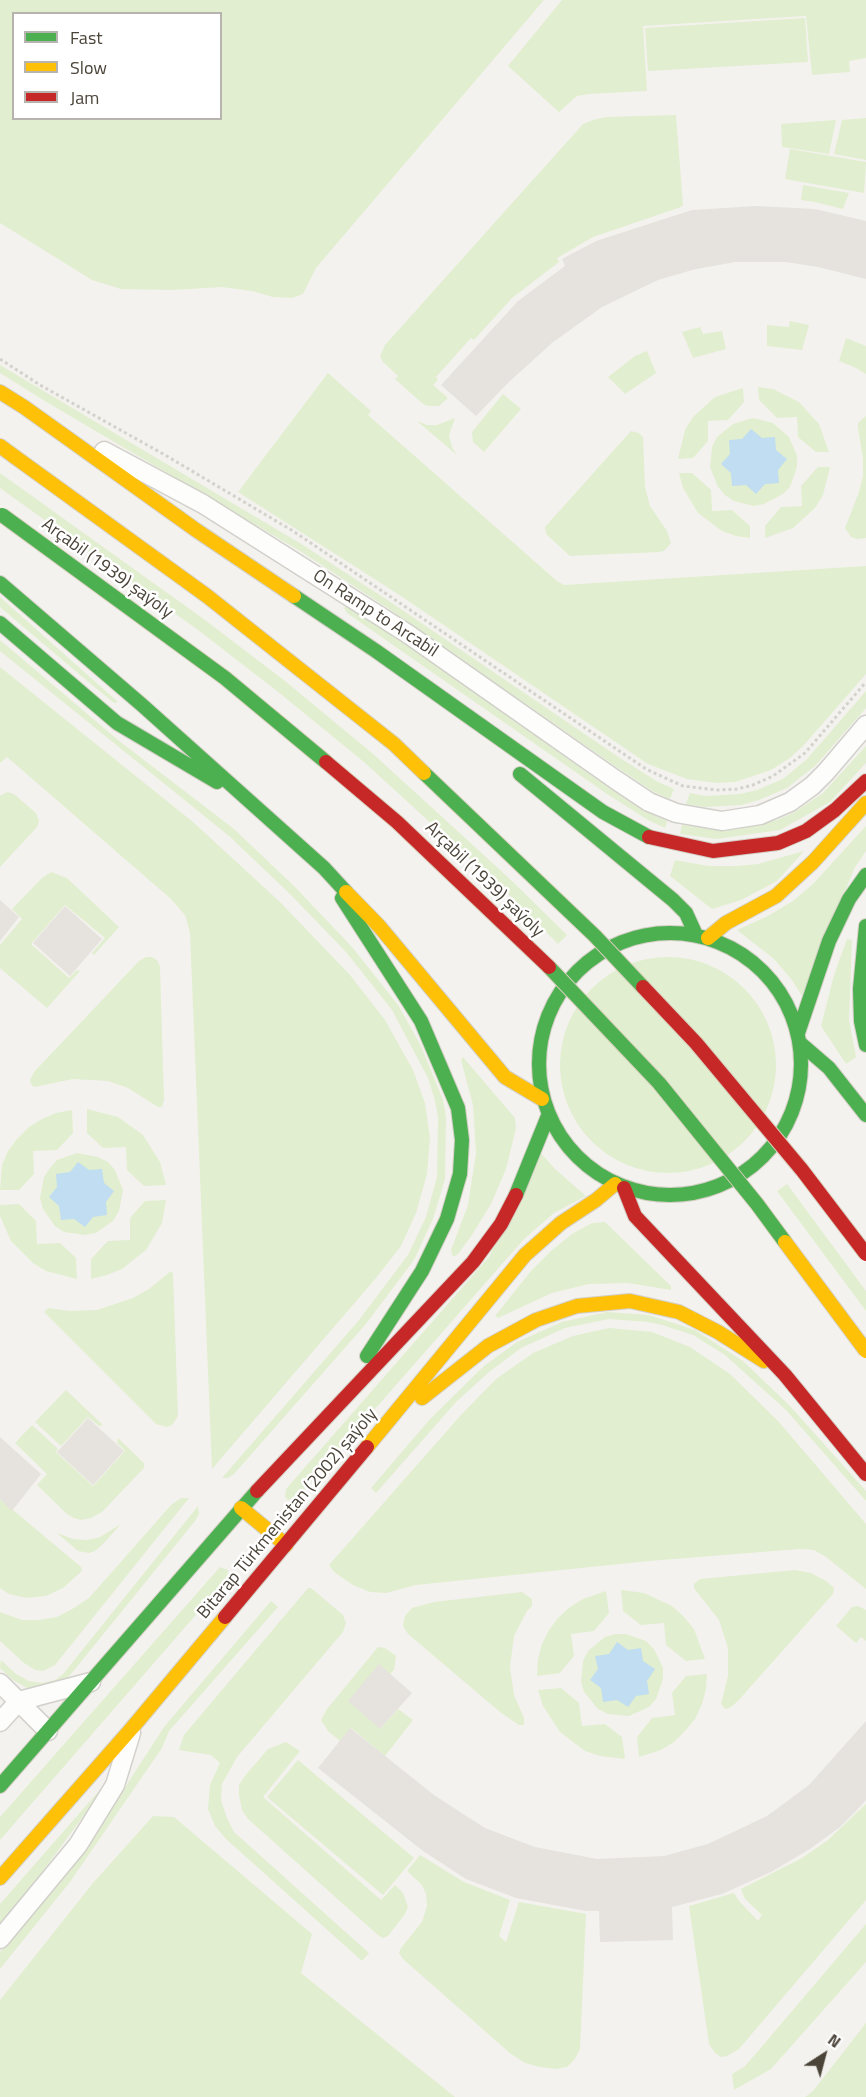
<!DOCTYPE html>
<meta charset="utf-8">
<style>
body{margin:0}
#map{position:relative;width:866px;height:2097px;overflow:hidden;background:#f4f2ee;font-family:"Titillium Web",sans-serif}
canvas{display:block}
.legend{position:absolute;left:12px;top:12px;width:210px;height:108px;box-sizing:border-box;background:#fff;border:2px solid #b7b4b0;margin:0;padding:8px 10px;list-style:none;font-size:18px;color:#4b4439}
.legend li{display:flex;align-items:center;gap:12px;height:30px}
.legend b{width:30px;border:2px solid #b7b4b0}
.north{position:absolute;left:794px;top:2025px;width:60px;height:60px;-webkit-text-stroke:4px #fff;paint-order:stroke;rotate:36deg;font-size:16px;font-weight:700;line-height:24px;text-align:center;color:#4b4439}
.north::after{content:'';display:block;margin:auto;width:21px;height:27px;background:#4b4439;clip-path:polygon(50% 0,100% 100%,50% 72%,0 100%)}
</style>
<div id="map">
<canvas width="866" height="2097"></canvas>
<ul class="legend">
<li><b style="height:8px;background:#4caf50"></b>Fast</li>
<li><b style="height:8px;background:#ffc107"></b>Slow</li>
<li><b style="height:8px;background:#c62828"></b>Jam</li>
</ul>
<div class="north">N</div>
</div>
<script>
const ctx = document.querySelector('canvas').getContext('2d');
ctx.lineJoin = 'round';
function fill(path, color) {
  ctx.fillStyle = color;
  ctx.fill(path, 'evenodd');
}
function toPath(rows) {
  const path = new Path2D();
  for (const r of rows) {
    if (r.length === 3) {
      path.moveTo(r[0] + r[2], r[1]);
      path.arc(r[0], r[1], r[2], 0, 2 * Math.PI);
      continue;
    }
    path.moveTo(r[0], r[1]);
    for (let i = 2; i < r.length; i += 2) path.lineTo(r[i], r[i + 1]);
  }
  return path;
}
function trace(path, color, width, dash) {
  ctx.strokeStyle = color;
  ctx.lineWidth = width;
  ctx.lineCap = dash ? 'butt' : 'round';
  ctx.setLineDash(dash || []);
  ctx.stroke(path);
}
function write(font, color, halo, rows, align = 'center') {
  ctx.font = font + ' "Titillium Web",sans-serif';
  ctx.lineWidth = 5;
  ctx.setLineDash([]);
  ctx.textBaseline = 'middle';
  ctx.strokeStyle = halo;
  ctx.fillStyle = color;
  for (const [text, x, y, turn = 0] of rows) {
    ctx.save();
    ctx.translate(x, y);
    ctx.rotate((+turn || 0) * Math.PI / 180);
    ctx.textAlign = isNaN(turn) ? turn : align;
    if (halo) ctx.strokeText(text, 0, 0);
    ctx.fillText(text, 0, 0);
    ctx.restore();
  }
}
const green = toPath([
 [0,0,544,0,316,268,303,294,292,298,273,297,252,291,222,287,172,290,121,289,92,280,0,223],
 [14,14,220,14,220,118,14,118],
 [562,0,866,0,866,58,849,61,850,72,812,75,806,16,643,26,647,91,589,94,577,96,559,112,508,66],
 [805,18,808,62,648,71,645,28],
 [676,115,683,205,681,207,593,237,557,258,559,262,512,298,474,340,471,338,436,377,438,380,433,385,448,398,439,406,428,406,423,404,395,379,398,376,383,362,380,356,385,345,583,124,593,120,606,117],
 [866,118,866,160,834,154,842,120],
 [836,120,829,154,782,147,781,124],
 [790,149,866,162,864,193,785,179],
 [803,185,849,193,843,209,815,202,801,200],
 [790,321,809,325,802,350,767,346,767,325,789,327],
 [700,327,703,334,722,331,726,349,693,358,682,332],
 [846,338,866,346,866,374,856,368,839,361],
 [647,351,656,373,625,394,608,377,635,356],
 [0,365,303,545,389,601,620,758,658,782,674,789,670,799,654,792,615,766,386,607,300,551,48,403,0,373],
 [328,373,371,411,368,415,557,581,564,585,866,566,866,674,803,746,790,758,771,770,735,782,717,783,687,779,648,764,398,594,238,492],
 [758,387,773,389,799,402,819,424,829,452,816,452,798,437,797,417,777,418,759,400],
 [743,388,744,402,728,420,708,421,708,441,693,458,678,459,685,430,693,417,715,397],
 [503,394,521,409,484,452,473,442,472,432],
 [866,416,866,538,857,539,851,537,845,528,859,492,863,476,863,459,858,428,858,423],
 [455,418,449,435,452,447,457,455,417,421,427,425,437,425],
 [753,418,773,423,789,437,797,456,797,467,790,487,783,494,764,504,754,506,734,501,725,495,718,487,710,467,712,447,717,437,733,424],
 [631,431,639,433,643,437,645,487,650,506,667,531,671,543,664,551,659,552,570,556,546,534,545,527],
 [818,467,830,467,823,495,815,508,793,528,765,538,765,526,781,507,802,506,801,486],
 [0,473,205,620,285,681,372,753,440,815,511,880,567,935,558,944,503,889,364,762,277,691,198,630,0,488],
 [679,473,692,473,711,490,712,511,732,510,750,526,750,538,736,536,722,531,698,513,683,488],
 [0,597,118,702,114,703,73,669,0,607],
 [346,606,350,607,404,643,610,788,651,814,667,821,665,828,648,820,607,794,347,613,344,608],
 [0,640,118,740,234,829,295,887,352,947,398,1005,421,1046,443,1100,446,1117,445,1179,433,1219,414,1260,365,1325,234,1474,228,1478,222,1478,359,1320,408,1255,426,1217,437,1177,438,1117,435,1101,428,1078,392,1010,346,952,289,893,229,836,0,651],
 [0,667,193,822,280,902,350,975,385,1020,413,1070,425,1103,430,1138,427,1174,416,1213,401,1246,376,1278,212,1469,190,933,185,915,171,899,7,757,0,763],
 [866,691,866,708,815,766,787,788,759,800,741,805,705,807,686,804,690,793,705,796,740,794,757,790,783,779,807,759],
 [866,746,866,763,830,802,780,830,717,839,680,834,682,825,718,830,738,829,777,820,793,813,823,793],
 [7,792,14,794,36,813,39,821,37,827,0,867,0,796],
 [866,826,866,851,855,867,802,996,792,980,774,959,737,930,768,916,793,901,813,884],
 [804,851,777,881,741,900,712,909,670,876,675,860,708,866,737,866,758,864],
 [51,872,67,878,119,927,94,955,92,953,105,938,65,905,31,944,69,978,77,970,80,971,47,1008,0,968,0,945,22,919,12,909,42,878],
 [847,939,852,940,849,1020,856,1057,846,1064,821,1026,834,975],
 [668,1065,108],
 [146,957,152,957,158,961,160,967,164,1100,162,1107,158,1107,128,1088,108,1081,73,1079,34,1087,31,1084,30,1080,34,1072,139,961],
 [463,1057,515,1118,516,1128,506,1169,491,1204,472,1235,458,1254,453,1257,451,1250,468,1205,476,1153,473,1105,461,1060],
 [87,1109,118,1117,143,1135,160,1162,166,1185,144,1186,127,1170,126,1147,103,1148,87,1133],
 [72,1110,73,1133,57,1150,33,1151,34,1174,19,1190,0,1190,2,1165,8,1151,17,1139,29,1127,42,1119,56,1113],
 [539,1151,555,1169,586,1196,554,1213,524,1239,297,1498,288,1500,285,1497,286,1489,489,1257],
 [77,1153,98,1157,108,1162,115,1170,123,1190,119,1211,113,1221,96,1233,85,1235,64,1232,55,1226,43,1209,40,1198,44,1177,50,1168,57,1160],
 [787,1184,866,1291,866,1311,777,1191],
 [166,1200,162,1223,146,1250,122,1269,107,1275,91,1279,91,1259,108,1241,130,1240,130,1218,145,1201],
 [19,1204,36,1221,37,1244,60,1243,76,1258,77,1279,46,1271,33,1263,11,1241,0,1216,0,1205],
 [605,1222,671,1286,671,1290,628,1283,589,1284,552,1293,498,1318,495,1316,531,1271,551,1251,572,1234,592,1223],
 [171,1271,173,1273,178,1416,172,1425,167,1427,156,1424,44,1312,48,1308,70,1311,97,1310,133,1298,149,1289],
 [607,1312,649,1315,695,1330,743,1361,790,1406,866,1491,866,1501,786,1410,725,1355,693,1335,662,1325,648,1322,609,1319,565,1328,521,1348,489,1372,457,1401,376,1493,371,1488,430,1419,484,1366,517,1342,562,1322],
 [609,1328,652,1332,690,1347,730,1374,779,1422,866,1524,866,1589,826,1557,814,1550,799,1549,649,1561,416,1585,386,1593,370,1592,353,1585,334,1572,329,1565,460,1416,496,1379,533,1353,573,1336],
 [66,1390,103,1425,99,1426,88,1417,61,1446,35,1422],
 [32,1425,58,1449,56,1452,93,1486,125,1451,117,1443,118,1438,144,1463,144,1468,102,1512,91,1518,81,1520,74,1518,67,1514,37,1485,47,1474,15,1443],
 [181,1498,189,1498,55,1665,43,1671,35,1670,24,1663,0,1641,0,1612,22,1620,39,1620,57,1617,74,1608,89,1598,171,1505],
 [0,1499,81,1567,82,1571,63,1588,46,1596,26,1598,9,1594,0,1588],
 [198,1506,199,1514,195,1521,67,1679,59,1685,40,1689,27,1688,13,1680,0,1668,1,1660,16,1674,29,1681,42,1683,55,1680,63,1674],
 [121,1524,103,1544,95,1551,89,1553,78,1551,57,1533,73,1539,87,1540,100,1537],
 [220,1567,228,1570,227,1579,0,1840,0,1817],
 [795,1570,811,1573,826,1581,834,1588,833,1594,738,1701,730,1708,725,1709,721,1704,728,1676,728,1648,719,1620,694,1588,694,1584,700,1579],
 [308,1588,311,1588,343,1615,346,1623,343,1632,237,1757,222,1784,221,1800,227,1818,234,1832,369,1953,362,1961,226,1839,215,1826,208,1809,210,1785,220,1763,211,1755,179,1750,184,1735],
 [621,1590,644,1593,672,1606,684,1617,694,1629,705,1659,686,1661,666,1645,664,1623,641,1625,623,1611],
 [606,1591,609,1613,594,1631,571,1634,574,1656,560,1673,537,1676,538,1659,542,1644,549,1630,558,1618,570,1607,583,1599],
 [522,1592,532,1599,532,1606,527,1611,514,1636,510,1667,514,1695,524,1718,524,1725,519,1725,500,1712,408,1634,403,1626,405,1616,412,1608,434,1602],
 [271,1601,278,1607,169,1731,162,1748,70,1882,0,1969,0,1952,86,1848,164,1727],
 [858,1606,866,1610,866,1641,861,1637,856,1643,836,1626,852,1607],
 [615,1634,626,1634,646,1641,654,1649,663,1668,663,1679,656,1699,649,1707,629,1716,608,1714,598,1709,584,1692,581,1682,583,1661,588,1651,605,1637],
 [378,1647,385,1648,396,1656,394,1670,390,1674,379,1665,380,1729,398,1709,413,1720,385,1756,351,1728,340,1741,328,1731,321,1720,327,1709],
 [707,1674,706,1689,702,1704,695,1719,685,1731,674,1742,661,1750,639,1757,637,1737,652,1718,675,1715,672,1693,686,1676],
 [561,1688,579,1703,582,1726,605,1724,622,1737,625,1759,600,1756,585,1751,560,1732,543,1706,538,1690],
 [286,1742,300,1751,263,1797,381,1900,395,1885,403,1893,408,1907,405,1914,388,1936,383,1938,379,1936,248,1819,242,1810,239,1795,239,1785,244,1777,268,1749],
 [298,1760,414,1858,383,1895,267,1797],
 [98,1792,96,1799,68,1837,23,1898,0,1924,0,1904],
 [866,1804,866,1900,739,2049,727,2056,721,2057,715,2053,709,2044,689,1906,734,1893,739,1901,758,1921,762,1915,745,1899,741,1889,802,1858,828,1840],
 [153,1816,174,1817,312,1934,301,1973,455,2097,0,2097,0,2000,93,1883],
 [420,1855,464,1882,510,1900,499,1936,506,1942,519,1902,586,1914,580,2049,575,2059,567,2067,556,2069,540,2067,525,2063,511,2054,403,1959,399,1953,401,1948,422,1922,427,1906,426,1894,422,1885,407,1871],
 [866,1924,866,1962,771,2069,734,2090,732,2074,744,2067,759,2050],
 [866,2023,866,2097,805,2097,813,2091]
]);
const parking = toPath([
 [756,206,815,209,866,221,866,279,818,267,786,262,736,262,696,269,658,280,602,307,552,343,509,382,476,416,441,385,518,301,565,266,562,259,596,241,692,210],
 [0,900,19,917,0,941],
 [65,906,102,939,70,976,33,943],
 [88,1418,124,1451,93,1485,57,1452],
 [0,1437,41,1474,12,1511,0,1499],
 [379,1664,412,1693,380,1729,348,1701],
 [866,1721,866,1800,857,1810,840,1827,810,1849,771,1872,722,1894,672,1907,673,1940,600,1942,599,1911,586,1911,516,1898,466,1879,423,1851,318,1768,350,1728,434,1795,485,1828,535,1847,597,1859,664,1856,708,1844,767,1816,809,1785]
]);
const water = toPath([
 [751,429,762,438,775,437,776,450,787,459,778,470,779,483,765,484,756,494,746,485,732,486,731,473,721,464,730,454,729,440,742,439],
 [78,1162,89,1170,102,1169,104,1183,114,1191,106,1202,107,1215,93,1217,85,1227,74,1219,61,1220,59,1206,49,1197,57,1187,56,1174,70,1172],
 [617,1642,628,1650,641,1648,643,1661,655,1669,647,1681,649,1694,636,1696,628,1707,617,1700,603,1702,601,1688,590,1680,598,1669,595,1656,609,1654]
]);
const path = toPath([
 [0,359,40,385,165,455,293,531,646,769,683,786,717,790,737,789,753,785,773,776,805,753,866,682]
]);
const street = toPath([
 [104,451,203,504,408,634,616,780,649,802,676,813,722,821,760,815,790,802,812,786,826,772,866,725],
 [0,1683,48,1731],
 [0,1722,19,1701,91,1682],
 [0,1939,78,1845,115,1785,131,1733]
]);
const fast = toPath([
 [0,583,142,705,324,868,346,892],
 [294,596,376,651,603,812,649,837],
 [0,623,117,723,217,782],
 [520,774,673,900,686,913,696,935],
 [342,898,421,1021,458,1108,462,1140,460,1174,447,1219,422,1271,367,1356],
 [866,926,860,989,861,1021,866,1045],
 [670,1064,131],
 [798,1033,829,941,849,899,866,875],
 [800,1043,829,1068,866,1115],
 [516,1195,548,1116],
 [0,1786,257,1491]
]);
const slow = toPath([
 [0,392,24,407,196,530,294,596],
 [0,446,15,457],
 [346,892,379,926,505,1077,542,1099],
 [708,938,726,923,776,896,813,862,866,803],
 [422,1398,488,1346,536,1320,577,1306,630,1301,679,1312,718,1332,764,1361],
 [367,1447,525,1255,561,1223,596,1200,615,1184],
 [241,1508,286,1545],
 [0,1878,132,1728,225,1617]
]);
const jam = toPath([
 [649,837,713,851,778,843,806,831,835,810,866,781],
 [624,1188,635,1216,785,1375,866,1474],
 [257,1491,473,1262,501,1224,516,1195],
 [225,1617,367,1447]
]);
const fastBridge = toPath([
 [2,515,225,678,326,762],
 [424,773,595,936,643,987],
 [549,967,659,1083,757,1204,785,1242]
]);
const slowBridge = toPath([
 [15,457,207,596,394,744,424,773],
 [785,1242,866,1351]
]);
const jamBridge = toPath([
 [326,762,397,822,549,967],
 [643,987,696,1043,802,1170,866,1254]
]);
const streetNames = [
 ["Arçabil (1939) şaýoly",107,569,36],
 ["On Ramp to Arcabil",375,614,33],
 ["Arçabil (1939) şaýoly",484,880,44],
 ["Bitarap Türkmenistan (2002) şaýoly",288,1514,-50]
];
fill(green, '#e1eecf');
fill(parking, '#e6e3df');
fill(water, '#c0ddf1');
trace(street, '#d2d0cb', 21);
trace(fast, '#d3cfc5', 16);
trace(slow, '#d3cfc5', 16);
trace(jam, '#d3cfc5', 16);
trace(path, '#d3d2cc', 3, [3, 3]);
trace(street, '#fdfdfc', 18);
trace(fast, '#4caf50', 14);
trace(slow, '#ffc107', 14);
trace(jam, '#c62828', 14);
trace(fastBridge, '#d6cebb', 16, []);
trace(slowBridge, '#d6cebb', 16, []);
trace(jamBridge, '#d6cebb', 16, []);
trace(fastBridge, '#4caf50', 14);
trace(slowBridge, '#ffc107', 14);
trace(jamBridge, '#c62828', 14);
write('18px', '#4b4439', '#fff', streetNames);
</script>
